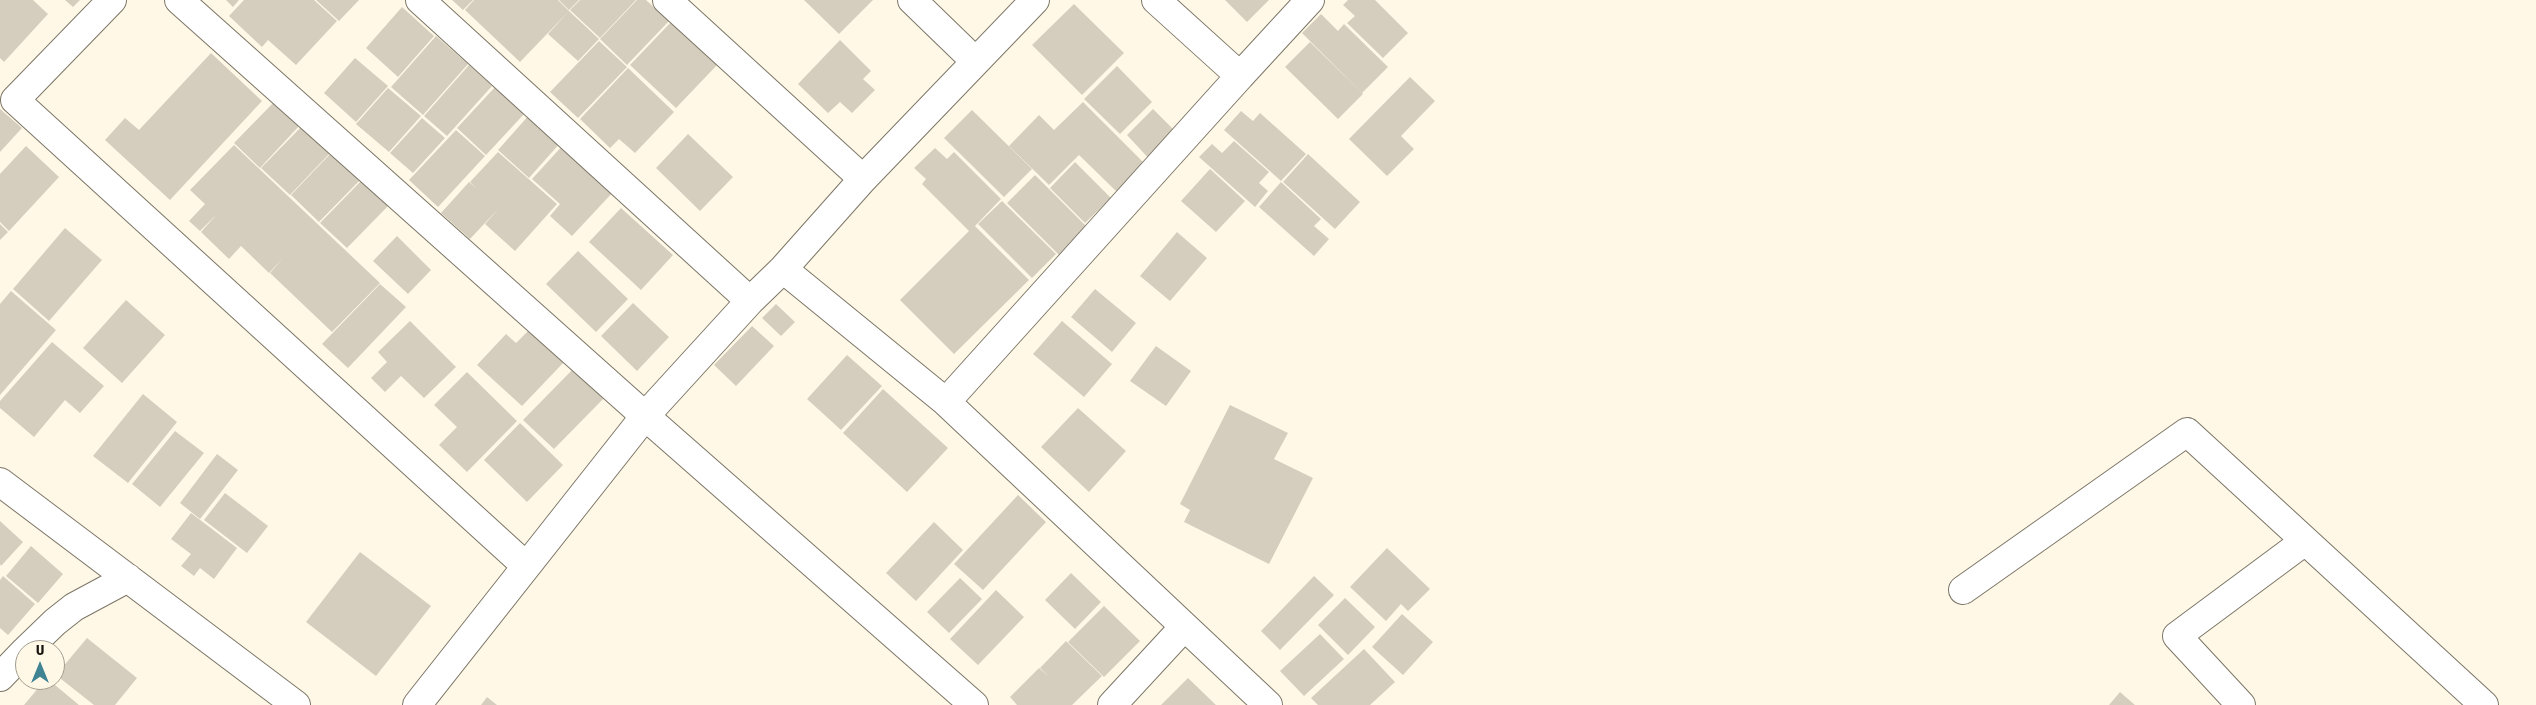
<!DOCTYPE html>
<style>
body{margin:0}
#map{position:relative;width:2536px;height:705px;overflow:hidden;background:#fff8e7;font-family:"Fira Sans Condensed",sans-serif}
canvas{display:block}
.north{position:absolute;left:15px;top:640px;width:50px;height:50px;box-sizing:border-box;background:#fff8e7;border:1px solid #a19c90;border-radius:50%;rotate:0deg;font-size:14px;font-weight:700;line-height:20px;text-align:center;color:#15130d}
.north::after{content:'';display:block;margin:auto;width:18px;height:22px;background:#408493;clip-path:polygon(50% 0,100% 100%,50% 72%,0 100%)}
</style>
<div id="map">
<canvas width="2536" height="705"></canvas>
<div class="north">U</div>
</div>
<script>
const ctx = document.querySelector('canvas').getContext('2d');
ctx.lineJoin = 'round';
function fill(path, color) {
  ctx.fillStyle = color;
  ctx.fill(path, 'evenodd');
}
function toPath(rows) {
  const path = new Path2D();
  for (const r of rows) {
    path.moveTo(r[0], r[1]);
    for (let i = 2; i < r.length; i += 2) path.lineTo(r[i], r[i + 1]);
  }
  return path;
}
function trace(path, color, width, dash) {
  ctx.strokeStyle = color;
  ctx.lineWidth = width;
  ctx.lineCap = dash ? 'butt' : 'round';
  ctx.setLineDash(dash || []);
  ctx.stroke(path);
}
const building = toPath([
 [0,0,33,0,48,14,4,62,0,58],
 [65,0,80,0,73,7],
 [226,0,239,0,233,7],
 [244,0,314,0,337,21,296,65,268,40,262,47,229,16],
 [316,0,359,0,339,21],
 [452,0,473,0,463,10],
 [474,0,558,0,569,11,520,62,465,10],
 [559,0,579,0,569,10],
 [580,0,636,0,600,38,570,10],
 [637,0,646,0,669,21,627,65,600,39],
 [804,0,873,0,839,34],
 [1225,0,1269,0,1247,22],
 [1348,0,1375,0,1408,33,1383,58,1347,23,1355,16,1343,5],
 [1074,4,1124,53,1082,95,1032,45],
 [402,7,434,36,398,77,366,48],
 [569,11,599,39,578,61,548,34],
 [1321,14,1338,31,1344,24,1388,67,1362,93,1302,33],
 [672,21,718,64,676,108,630,65],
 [436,36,468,64,423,115,391,87],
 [840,40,871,71,863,79,875,90,852,113,840,102,828,113,798,84],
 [599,41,627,67,578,118,550,92],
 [1310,42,1363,94,1338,119,1285,67],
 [211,53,262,101,170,200,105,140,125,118,139,130],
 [355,58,388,86,356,122,324,93],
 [469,65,492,86,447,136,424,116],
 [1117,66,1152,102,1120,134,1084,99],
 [628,68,674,112,635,153,619,139,610,148,580,119],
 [1410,77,1435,101,1401,136,1414,149,1387,176,1349,139],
 [496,86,525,113,486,155,457,128],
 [388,88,421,116,389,152,356,124],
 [275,101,300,125,260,168,234,143],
 [1083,102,1145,164,1117,192,1079,155,1049,185,1009,146,1039,115,1054,130],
 [0,109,22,128,0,152],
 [1153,109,1179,135,1152,162,1127,135],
 [972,110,1032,169,1004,197,944,138],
 [1241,111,1253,121,1260,113,1306,154,1281,181,1224,130],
 [530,114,561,142,529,178,498,150],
 [422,118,445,138,413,173,390,153],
 [302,126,330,153,290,195,261,168],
 [456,130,485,156,438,207,409,180],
 [688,134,733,177,700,211,656,168],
 [1234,141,1269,172,1259,183,1268,191,1255,207,1199,157,1212,144,1222,153],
 [564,144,615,190,572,236,550,216,560,204,532,179],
 [234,145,380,283,332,332,270,273,283,258,269,273,241,246,229,259,201,232,217,214,200,231,189,221,205,204,190,190],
 [26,146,59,177,9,231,0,222,0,174],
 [935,148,947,159,954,152,1001,199,975,226,1029,280,954,354,900,300,969,231,922,184,926,179,914,168],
 [498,152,557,204,515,251,485,224,499,208,470,239,441,213,469,182,477,189,470,182],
 [331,153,360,180,319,222,291,195],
 [1308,154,1360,202,1335,229,1283,182],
 [1075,162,1111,198,1085,223,1050,188],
 [1210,169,1245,201,1216,232,1181,201],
 [1035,175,1089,229,1061,257,1007,203],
 [361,181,388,206,347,248,320,223],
 [1281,182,1321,219,1314,226,1329,239,1314,256,1259,207],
 [1002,201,1056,254,1032,278,978,224],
 [621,208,673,255,641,290,589,242],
 [0,224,8,232,0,240],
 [65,228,102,260,49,321,13,289],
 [1177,232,1207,258,1170,301,1140,276],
 [397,236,431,270,408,294,373,261],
 [578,251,628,299,596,332,546,284],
 [380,284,406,307,348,368,322,344],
 [1095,289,1136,323,1112,352,1071,317],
 [11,291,56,330,0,395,0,304],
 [126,300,165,335,122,383,83,348],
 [633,303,669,337,637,371,601,336],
 [776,304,795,322,781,336,762,318],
 [410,321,456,367,424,398,401,376,385,392,371,378,387,362,378,352],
 [1062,321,1112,364,1084,397,1033,354],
 [752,326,774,346,736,386,714,365],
 [530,329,565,361,522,406,477,365,506,334,516,343],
 [52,342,104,386,80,413,65,400,34,437,0,408,0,401],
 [1156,346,1191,371,1166,406,1130,381],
 [847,355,882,386,841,430,807,399],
 [577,365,608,394,554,449,523,420],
 [467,372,517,421,467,472,439,445,457,427,434,405],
 [883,389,948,448,907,492,843,433],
 [143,394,177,422,128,483,93,456],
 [1230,405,1288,433,1274,459,1313,478,1269,564,1184,522,1190,510,1180,504],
 [1078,408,1126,451,1089,492,1041,447],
 [520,423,563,465,527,502,484,460],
 [175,431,204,453,160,507,132,484],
 [217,454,238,470,200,519,180,503],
 [225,493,268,526,247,553,204,520],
 [1018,495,1046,522,983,590,954,564],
 [191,513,237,548,214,579,200,568,194,576,181,566,191,554,171,539],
 [0,521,23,542,1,566,0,564],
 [934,522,963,550,916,601,886,573],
 [31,546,63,574,38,603,6,576],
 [1387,548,1430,589,1408,611,1401,604,1386,621,1350,587],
 [360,552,431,606,376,676,306,622],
 [1071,573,1101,602,1075,629,1045,600],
 [3,576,35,604,8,635,0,628,0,580],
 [1314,576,1334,595,1280,650,1261,631],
 [960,578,982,599,949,633,927,612],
 [996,590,1024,617,978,665,950,639],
 [1345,598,1375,627,1348,655,1318,625],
 [1104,606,1140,641,1104,677,1068,642],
 [1402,614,1433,642,1403,675,1372,647],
 [1320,634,1344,659,1304,696,1280,671],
 [87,638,137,678,115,705,94,705,56,675],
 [1066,641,1102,676,1072,705,1017,705,1010,697,1039,668,1050,678,1040,668],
 [1364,649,1395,682,1370,705,1318,705,1311,698],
 [1188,678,1216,705,1161,705],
 [45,680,49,680,79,705,24,705],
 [2120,692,2135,705,2109,705],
 [487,697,497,705,481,705]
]);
const minor = toPath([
 [112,0,15,100,526,566],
 [179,0,645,416,417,705],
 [420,0,750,301],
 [667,0,863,179],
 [912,0,975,61],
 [1240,76,1310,0],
 [783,269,946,402,1268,705],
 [946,402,1240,76,1156,0],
 [0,482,296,705],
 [1963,590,2187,432,2484,705],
 [26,650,55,622,74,607,128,578],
 [0,677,25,651],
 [974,705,645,416,750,301,783,269,863,179,1035,0],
 [1112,705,1184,627],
 [2241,705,2177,636,2305,541]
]);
fill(building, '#d5cebe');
trace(minor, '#7c7667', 30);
trace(minor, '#fff', 28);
</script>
